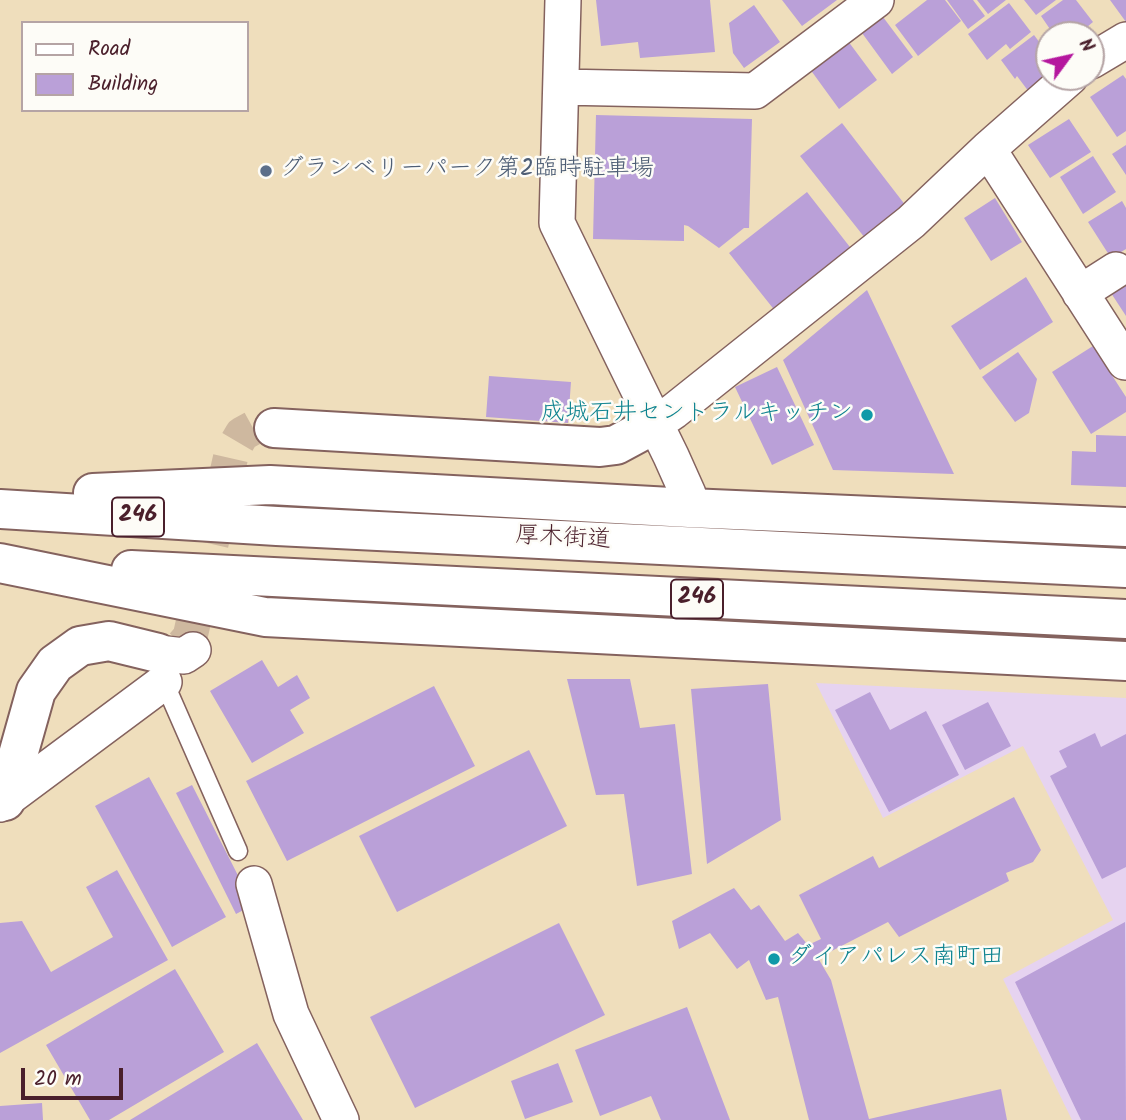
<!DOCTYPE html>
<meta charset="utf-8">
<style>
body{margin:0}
#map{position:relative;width:1126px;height:1120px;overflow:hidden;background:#efdebc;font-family:Kalam,sans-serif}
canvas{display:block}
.legend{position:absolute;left:21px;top:21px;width:228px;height:91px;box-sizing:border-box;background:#fdfcf7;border:2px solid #b5a4a5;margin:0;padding:9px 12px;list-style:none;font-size:21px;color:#4a1f2b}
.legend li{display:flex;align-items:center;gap:14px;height:35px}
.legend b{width:35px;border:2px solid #b5a4a5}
.north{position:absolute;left:1035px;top:21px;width:70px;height:70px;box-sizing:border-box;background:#fdfcf7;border:2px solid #b5a4a5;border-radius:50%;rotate:57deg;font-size:19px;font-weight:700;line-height:28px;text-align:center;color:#4a1f2b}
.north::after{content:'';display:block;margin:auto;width:24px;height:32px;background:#b5179e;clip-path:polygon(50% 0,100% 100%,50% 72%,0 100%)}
.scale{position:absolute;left:21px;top:1068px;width:102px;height:32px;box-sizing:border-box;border:4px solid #4a1f2b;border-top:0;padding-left:9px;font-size:21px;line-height:24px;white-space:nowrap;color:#4a1f2b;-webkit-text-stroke:5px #fdfcf7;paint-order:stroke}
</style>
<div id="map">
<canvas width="1126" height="1120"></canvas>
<ul class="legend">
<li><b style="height:9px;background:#fff"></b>Road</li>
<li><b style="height:19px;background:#baa0d8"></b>Building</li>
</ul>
<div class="north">N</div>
<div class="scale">20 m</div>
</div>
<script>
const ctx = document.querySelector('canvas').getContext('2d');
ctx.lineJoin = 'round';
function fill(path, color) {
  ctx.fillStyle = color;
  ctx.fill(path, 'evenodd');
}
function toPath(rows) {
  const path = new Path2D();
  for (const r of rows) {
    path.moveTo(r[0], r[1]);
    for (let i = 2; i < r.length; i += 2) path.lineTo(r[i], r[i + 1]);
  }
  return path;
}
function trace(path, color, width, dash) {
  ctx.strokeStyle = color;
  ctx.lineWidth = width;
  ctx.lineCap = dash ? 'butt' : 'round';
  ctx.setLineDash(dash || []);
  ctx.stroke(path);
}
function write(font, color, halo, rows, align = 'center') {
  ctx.font = font + ' Kalam,"Klee One",sans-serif';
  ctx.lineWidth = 5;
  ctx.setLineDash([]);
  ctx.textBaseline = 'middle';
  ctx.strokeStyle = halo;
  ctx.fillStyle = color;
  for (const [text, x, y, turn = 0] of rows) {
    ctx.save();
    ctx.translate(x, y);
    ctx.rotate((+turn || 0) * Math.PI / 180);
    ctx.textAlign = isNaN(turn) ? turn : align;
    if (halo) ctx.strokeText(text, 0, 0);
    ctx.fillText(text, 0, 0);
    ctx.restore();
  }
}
const built = toPath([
 [816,683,1126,698,1126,1120,1072,1120,1003,979,1113,920,1023,746,883,818]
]);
const building = toPath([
 [596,0,710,0,715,52,640,58,638,42,601,46],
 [782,0,837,0,802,26],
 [927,0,945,0,961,21,918,56,895,25],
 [947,0,973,0,985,16,968,29],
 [977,0,1006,0,988,14],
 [1024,0,1056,0,1036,15],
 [1063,0,1076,0,1093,22,1087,27,1093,35,1054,35,1041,16],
 [1110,0,1126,0,1126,22],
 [1009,3,1031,32,1010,49,1006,44,987,60,968,34],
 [754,5,780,42,744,68,733,53,729,23],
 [883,17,913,57,892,74,862,33],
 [1034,35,1049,55,1049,77,1029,92,1017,76,1015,79,1001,60],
 [845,37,877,80,839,109,807,65],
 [1123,75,1126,79,1126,131,1117,137,1090,97],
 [596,115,752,119,749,228,744,228,719,248,688,226,684,225,684,241,593,239],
 [1069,119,1091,152,1050,178,1028,145],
 [842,123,906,206,865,238,800,156],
 [1126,145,1126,175,1112,154],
 [1093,156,1116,192,1083,214,1060,177],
 [807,192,853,251,776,312,729,253],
 [995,198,1022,242,991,261,964,218],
 [1122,201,1126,208,1126,249,1111,258,1088,222],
 [1026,277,1053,322,980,370,951,326],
 [1126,283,1126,316,1111,293],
 [867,290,954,474,833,470,783,360],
 [1093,346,1126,397,1126,412,1091,434,1052,372],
 [1018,352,1037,379,1029,413,1015,422,982,377],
 [777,367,814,445,772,465,735,387],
 [489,376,571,382,568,423,486,417],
 [1096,435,1126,436,1126,487,1071,485,1072,451,1096,452],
 [262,660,278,687,297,675,310,698,290,710,304,733,252,763,210,691],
 [567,679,630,679,640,728,675,724,692,874,637,886,624,794,596,795],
 [768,684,781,820,707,864,691,689],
 [434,686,475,766,287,861,246,781],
 [870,692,890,730,926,711,959,775,889,812,835,710],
 [988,702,1011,746,965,770,942,725],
 [1095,733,1101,747,1126,734,1126,867,1102,879,1050,776,1067,767,1059,751],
 [529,750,567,826,397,912,359,836],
 [149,777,226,917,172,947,95,806],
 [192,785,253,905,236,914,176,793],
 [1014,797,1041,850,1033,862,1006,873,1009,881,899,937,888,922,818,958,831,980,869,1119,1001,1089,1007,1120,809,1120,778,997,766,1000,749,960,737,969,710,933,679,949,672,921,734,888,751,910,759,905,785,941,798,933,808,945,821,939,799,895,873,856,879,868],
 [117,870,168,960,0,1053,0,923,22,921,51,972,113,937,86,887],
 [1125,922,1126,1120,1081,1120,1015,982],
 [559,923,605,1015,415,1108,370,1017],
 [175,969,224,1052,109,1120,90,1120,46,1045],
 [687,1007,730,1120,661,1120,651,1096,600,1116,575,1050],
 [257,1043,303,1120,130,1120],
 [558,1063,573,1102,525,1119,511,1081],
 [42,1103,43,1120,0,1120,0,1106]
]);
const minorTunnel = toPath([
 [183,645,190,637,232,451,242,434,253,428]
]);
const service = toPath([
 [164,682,238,851]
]);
const minor = toPath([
 [563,0,557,223,671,456,688,494,689,508],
 [1091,61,1126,40],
 [561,87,755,91,876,0],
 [988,149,1125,362],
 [1080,293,1116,270],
 [655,424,674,411,911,222,988,149,1070,77],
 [158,653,184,656,193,650],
 [0,804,164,682],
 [254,884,291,1014,341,1120]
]);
const tertiary = toPath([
 [274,428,600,447,616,445,655,424],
 [5,801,36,691,55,664,80,646,109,641,158,653]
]);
const trunk = toPath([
 [93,493,270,485,689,508,1126,527],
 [0,509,277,526,1126,568],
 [0,563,265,617,1126,661],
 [131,570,1126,619]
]);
const markers = [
 [266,171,7,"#5c6f8a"],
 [867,415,7,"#0f9aa8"],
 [774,959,7,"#0f9aa8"]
];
const shields = [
 [138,517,52],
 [697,599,52]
];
const shieldNames = [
 ["246",138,517],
 ["246",697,599]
];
const serviceNames = [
 ["グランベリーパーク第2臨時駐車場",280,171]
];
const cultureNames = [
 ["成城石井セントラルキッチン",853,415],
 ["ダイアパレス南町田",788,959,"left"]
];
const streetNames = [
 ["厚木街道",563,540,3]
];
fill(built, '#e6d3f0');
fill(building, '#baa0d8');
trace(minorTunnel, '#ceb89f', 35, [35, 18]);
trace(service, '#84625e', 21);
trace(minor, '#84625e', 38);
trace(tertiary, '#84625e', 42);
trace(trunk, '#84625e', 42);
trace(service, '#fff', 18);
trace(minor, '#fff', 35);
trace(tertiary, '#fff', 38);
trace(trunk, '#fff', 38);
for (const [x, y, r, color] of markers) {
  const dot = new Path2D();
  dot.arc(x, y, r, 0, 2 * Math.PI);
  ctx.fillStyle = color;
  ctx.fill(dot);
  trace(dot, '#fdfcf7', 2.5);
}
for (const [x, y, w] of shields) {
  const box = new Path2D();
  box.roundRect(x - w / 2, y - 19.5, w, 39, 5);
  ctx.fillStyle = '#fdfcf7';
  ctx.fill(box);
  trace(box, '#4a1f2b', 2);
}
write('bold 23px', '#4a1f2b', null, shieldNames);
write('24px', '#4e5e75', '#fdfcf7', serviceNames, 'left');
write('24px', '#0d838f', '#fdfcf7', cultureNames, 'right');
write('24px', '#4a1f2b', '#fdfcf7', streetNames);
</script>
